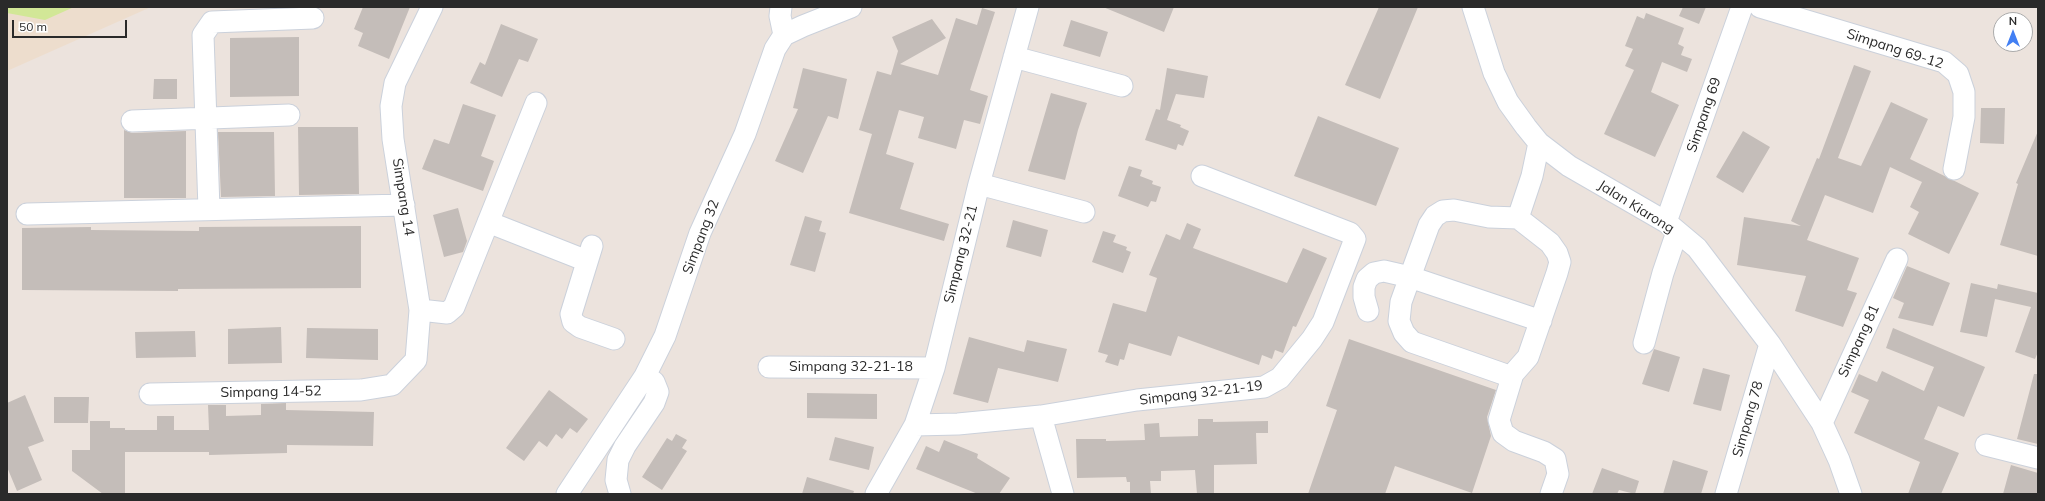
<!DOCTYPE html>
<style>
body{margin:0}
#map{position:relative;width:2045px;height:501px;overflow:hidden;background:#ece3dd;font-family:Mulish,sans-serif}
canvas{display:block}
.frame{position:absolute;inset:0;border:8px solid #2a2a2a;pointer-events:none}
.north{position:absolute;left:1993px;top:12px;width:40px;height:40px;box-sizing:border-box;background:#fff;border:1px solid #aaa;border-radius:50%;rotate:0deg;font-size:11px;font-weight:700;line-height:16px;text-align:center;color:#2a2a2a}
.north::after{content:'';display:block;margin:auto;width:14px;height:18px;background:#427ff3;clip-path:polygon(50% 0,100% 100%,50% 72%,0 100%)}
.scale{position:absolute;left:12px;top:20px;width:115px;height:18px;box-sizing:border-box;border:2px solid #2a2a2a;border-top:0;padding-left:5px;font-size:12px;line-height:14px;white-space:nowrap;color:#2a2a2a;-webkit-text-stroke:3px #fff;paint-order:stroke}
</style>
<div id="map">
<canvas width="2045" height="501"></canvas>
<div class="frame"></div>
<div class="north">N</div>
<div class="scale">50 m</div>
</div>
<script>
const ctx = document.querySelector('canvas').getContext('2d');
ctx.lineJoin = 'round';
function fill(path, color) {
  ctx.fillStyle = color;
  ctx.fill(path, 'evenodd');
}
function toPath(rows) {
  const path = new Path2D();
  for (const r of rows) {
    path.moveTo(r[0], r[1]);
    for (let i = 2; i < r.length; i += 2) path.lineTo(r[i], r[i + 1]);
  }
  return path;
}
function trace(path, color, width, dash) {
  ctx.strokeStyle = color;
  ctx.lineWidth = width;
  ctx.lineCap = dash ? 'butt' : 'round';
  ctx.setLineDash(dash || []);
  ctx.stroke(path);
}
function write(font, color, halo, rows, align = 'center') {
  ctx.font = font + ' Mulish,sans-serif';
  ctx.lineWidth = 3;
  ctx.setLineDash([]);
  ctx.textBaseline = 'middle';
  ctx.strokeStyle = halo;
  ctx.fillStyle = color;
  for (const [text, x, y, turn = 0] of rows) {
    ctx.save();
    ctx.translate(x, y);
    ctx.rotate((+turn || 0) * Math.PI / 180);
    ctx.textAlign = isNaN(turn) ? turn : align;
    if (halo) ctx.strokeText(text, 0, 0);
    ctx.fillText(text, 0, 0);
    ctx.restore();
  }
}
const education = toPath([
 [7,7,151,7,7,71]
]);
const pitch = toPath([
 [7,7,74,7,45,20,7,13]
]);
const building = toPath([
 [363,7,410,7,389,59,358,46,363,33,354,29],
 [1103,7,1174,7,1164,32],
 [1379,7,1418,7,1380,99,1345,85],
 [1683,7,1706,7,1699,24,1679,16],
 [982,8,995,12,970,90,988,96,980,124,964,120,956,149,918,138,924,117,899,110,886,154,914,163,900,209,949,224,944,241,849,213,872,134,859,130,877,71,891,75,898,51,892,37,932,19,946,38,900,64,938,75,956,18,977,25],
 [1646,13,1684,28,1678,44,1684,47,1681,55,1692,59,1687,72,1662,62,1651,92,1679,105,1655,157,1604,134,1634,70,1625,66,1633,49,1625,46,1637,16,1644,19],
 [1071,20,1108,32,1100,57,1063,46],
 [501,24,538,39,528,62,519,59,502,97,470,83,480,62,485,65],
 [299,37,299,96,230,97,230,38],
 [1854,65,1871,71,1838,158,1861,166,1891,102,1928,119,1910,159,1979,193,1949,254,1908,234,1919,212,1910,207,1922,182,1890,167,1873,213,1825,195,1807,240,1859,258,1847,290,1857,293,1843,327,1795,311,1806,276,1737,265,1744,217,1801,226,1791,221,1817,158,1819,159],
 [803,68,847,79,838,119,828,116,803,173,775,161,798,109,793,108],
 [1167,68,1208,76,1204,98,1176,94,1167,120,1181,125,1180,127,1189,131,1183,146,1178,144,1176,150,1145,140,1156,109,1160,110],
 [154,79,177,79,177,99,153,99],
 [1051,93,1087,103,1078,130,1065,180,1028,171],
 [463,104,496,115,481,156,494,161,483,191,422,169,434,139,449,144],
 [1981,108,2005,108,2004,144,1980,143],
 [1318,116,1399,148,1376,206,1294,176],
 [298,127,358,127,359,194,299,195],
 [124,130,132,133,186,131,186,198,124,198],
 [1743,131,1770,147,1743,193,1716,177],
 [2038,131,2038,256,2000,245,2018,184,2016,183],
 [218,132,274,132,275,196,221,197],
 [1129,166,1142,170,1140,176,1153,181,1152,184,1161,187,1156,202,1151,201,1148,207,1118,196],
 [458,208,467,241,463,252,444,257,433,215],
 [805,216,822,221,819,231,826,233,815,272,790,265],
 [1013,220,1048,230,1041,257,1006,247],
 [1187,223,1201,229,1193,248,1287,283,1303,248,1327,258,1296,327,1293,326,1283,353,1275,350,1272,359,1262,355,1259,365,1178,336,1171,356,1129,343,1124,360,1120,359,1118,366,1105,362,1108,355,1098,352,1113,303,1146,312,1157,278,1149,275,1166,234,1180,240],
 [361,226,361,288,178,289,178,291,22,290,22,228,91,227,91,230,199,231,199,227],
 [1103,231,1116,235,1113,242,1127,247,1126,250,1131,252,1123,273,1092,262],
 [1907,266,1950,283,1933,326,1898,318,1904,303,1893,298],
 [1971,283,1997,289,1998,284,2038,293,2038,352,2035,359,2015,352,2031,307,1995,299,1987,337,1960,332],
 [281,327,282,363,228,364,228,329],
 [307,328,378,329,378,360,306,358],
 [1893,328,1985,367,1964,417,1938,406,1924,439,1959,453,1941,494,1908,494,1920,462,1854,433,1869,400,1851,392,1859,374,1877,382,1882,371,1924,391,1934,367,1886,348],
 [195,331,196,357,136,358,135,332],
 [969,337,1024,352,1027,340,1067,349,1058,382,998,368,988,403,953,394],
 [1349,339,1496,390,1487,417,1491,436,1472,493,1395,466,1385,494,1308,494,1337,410,1326,406],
 [1654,349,1680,357,1669,392,1642,384],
 [1703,368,1730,375,1721,411,1693,404],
 [2034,374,2038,374,2038,444,2017,439],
 [549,390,588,419,577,433,570,428,562,439,556,434,547,447,539,441,524,461,506,448],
 [807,393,877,394,877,419,807,418],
 [25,395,44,441,28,447,42,480,17,491,7,467,7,403],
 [54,397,89,397,88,423,54,423],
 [286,403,286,410,374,412,373,446,287,445,287,453,209,455,209,452,125,452,125,494,103,494,72,471,72,450,90,450,90,421,110,421,110,428,125,428,125,430,157,430,157,416,174,416,174,430,209,430,208,405,226,405,226,416,261,415,261,404],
 [1198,419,1213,419,1213,422,1268,421,1268,433,1256,433,1257,464,1214,465,1214,494,1197,494,1195,470,1161,471,1161,481,1150,481,1151,494,1130,494,1130,482,1127,482,1126,477,1077,478,1076,439,1106,439,1106,441,1145,440,1144,424,1159,423,1160,437,1198,436],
 [676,434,687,440,682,448,687,451,662,490,642,477,667,438,672,441],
 [835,437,874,447,869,470,829,460],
 [944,440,978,454,977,458,1010,478,999,494,978,494,916,469,926,446,939,452],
 [1673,460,1708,471,1701,494,1663,494],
 [2011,465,2038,473,2038,494,2003,494],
 [1602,468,1639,481,1635,494,1619,490,1617,494,1592,494],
 [807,477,854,491,853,494,802,494]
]);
const minor = toPath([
 [781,7,780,16,784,35],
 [1473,7,1494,73,1508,102,1526,127,1539,143,1569,166,1666,222,1697,248,1770,344,1822,423,1839,460,1851,494],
 [1760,7,1944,62,1958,74,1964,92,1964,117,1954,169],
 [1014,57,1122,86],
 [132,121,289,115],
 [979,184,1084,212],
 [209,209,203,35,212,22,313,18],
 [27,214,404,205],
 [1518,218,1532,176,1539,143],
 [488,222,587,261],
 [1666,222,1742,7],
 [592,246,571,314,573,322,580,327,614,339],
 [420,310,447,313,454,307,536,103],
 [1368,311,1364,297,1364,287,1367,279,1374,273,1384,271,1410,277,1401,302,1399,321,1404,333,1412,342,1512,377],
 [1541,321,1410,277,1429,225,1435,216,1443,211,1454,210,1489,217,1518,218,1550,243,1557,253,1560,262,1557,273,1528,357,1513,374,1499,420,1503,433,1514,441,1544,452,1555,459,1558,474,1551,494],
 [1644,343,1663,273,1677,232],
 [769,367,934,368],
 [150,394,361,390,392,385,416,360,420,310,393,139,391,106,395,83,432,7],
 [1041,416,1063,494],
 [1822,423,1897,259],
 [915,425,958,424,1041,416,1137,400,1264,387,1280,378,1312,339,1323,322,1355,239,1350,233,1202,176],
 [1986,445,2038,458],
 [567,494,645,376,665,336,700,233,745,134,775,49,784,35,803,26,851,7],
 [620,494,616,480,618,460,625,446,654,403,658,392,654,382,645,376],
 [876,494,915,425,934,368,979,184,1028,7],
 [1726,494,1770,344]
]);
const streetNames = [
 ["Simpang 69-12",1895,49,18],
 ["Simpang 69",1704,115,-71],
 ["Simpang 14",403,197,81],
 ["Jalan Kiarong",1636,207,32],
 ["Simpang 32",701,237,-69],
 ["Simpang 32-21",961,254,-76],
 ["Simpang 81",1859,341,-65],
 ["Simpang 32-21-18",851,367],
 ["Simpang 14-52",271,392,-1],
 ["Simpang 32-21-19",1201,393,-7],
 ["Simpang 78",1748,419,-74]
];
fill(education, '#edddcd');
fill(pitch, '#d2e797');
fill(building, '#c4bdb9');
trace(minor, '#cbd1db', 23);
trace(minor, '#fff', 21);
write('14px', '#2a2a2a', '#fff', streetNames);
</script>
